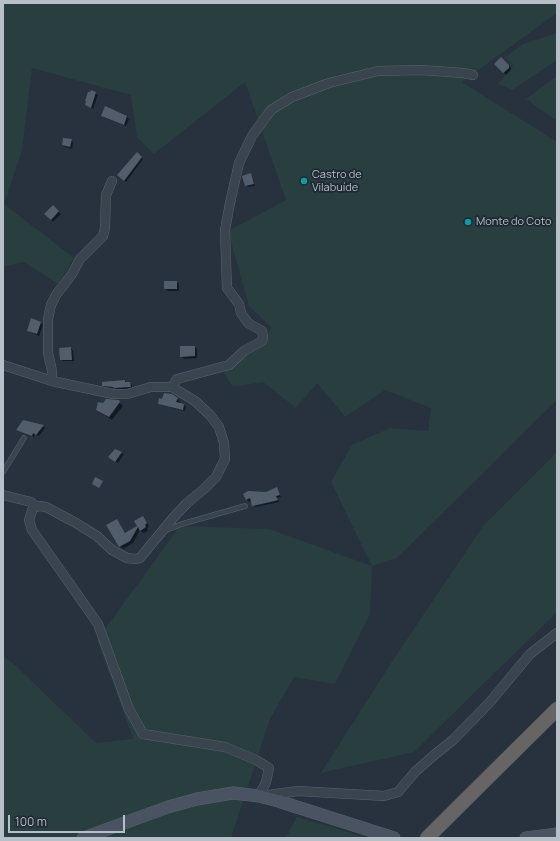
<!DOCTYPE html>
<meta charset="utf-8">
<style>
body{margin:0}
#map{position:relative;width:560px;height:841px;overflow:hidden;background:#27323e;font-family:Manrope,sans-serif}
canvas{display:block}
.frame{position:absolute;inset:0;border:4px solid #b7bfc9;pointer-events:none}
.scale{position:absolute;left:8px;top:815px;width:117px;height:18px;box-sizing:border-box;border:2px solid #b7bfc9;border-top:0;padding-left:5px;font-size:12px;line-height:14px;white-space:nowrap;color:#b7bfc9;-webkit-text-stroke:3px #1f2933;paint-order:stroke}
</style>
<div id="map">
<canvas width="560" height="841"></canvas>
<div class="frame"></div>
<div class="scale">100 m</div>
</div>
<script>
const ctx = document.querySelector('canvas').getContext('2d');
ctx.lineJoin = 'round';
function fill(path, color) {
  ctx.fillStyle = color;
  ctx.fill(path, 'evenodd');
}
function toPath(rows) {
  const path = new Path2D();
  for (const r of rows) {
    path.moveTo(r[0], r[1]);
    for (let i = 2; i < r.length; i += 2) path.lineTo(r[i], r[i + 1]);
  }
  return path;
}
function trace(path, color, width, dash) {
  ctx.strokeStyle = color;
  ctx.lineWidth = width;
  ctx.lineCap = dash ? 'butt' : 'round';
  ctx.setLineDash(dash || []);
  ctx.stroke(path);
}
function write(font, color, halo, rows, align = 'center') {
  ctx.font = font + ' Manrope,sans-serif';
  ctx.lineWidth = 3.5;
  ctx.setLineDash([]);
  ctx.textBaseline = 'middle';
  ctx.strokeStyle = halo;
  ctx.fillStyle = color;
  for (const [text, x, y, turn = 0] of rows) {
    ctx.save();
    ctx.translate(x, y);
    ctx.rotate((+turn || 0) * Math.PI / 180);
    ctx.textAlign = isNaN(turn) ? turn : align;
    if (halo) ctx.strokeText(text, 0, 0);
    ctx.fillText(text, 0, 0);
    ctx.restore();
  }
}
const green = toPath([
 [3,3,557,3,557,13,462,82,557,142,557,400,397,558,372,566,370,614,335,684,294,677,270,719,231,838,3,838,3,656,15,665,96,743,133,739,97,640,180,526,269,529,372,566,331,482,352,445,390,428,428,431,431,408,385,390,345,417,317,383,296,408,263,382,233,387,223,372,243,355,262,346,271,327,249,306,228,231,286,200,245,82,154,154,137,137,131,95,32,68,22,150,4,204,74,258,58,284,24,262,3,267],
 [557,33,557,60,512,90,498,84,513,66,505,57,523,44],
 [557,76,557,117,554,119,526,99],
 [557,452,557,612,414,752,321,773,391,663,483,526],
 [297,817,368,838,286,838]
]);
const shadow = toPath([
 [501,59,511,68,511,70,506,75,496,64],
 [91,92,98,95,93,109,86,105],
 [102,116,127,117,129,119,126,126,105,118],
 [71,140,73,142,72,149,65,147,63,145],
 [137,153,143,159,126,182,119,175],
 [250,174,252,177,255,186,248,187,246,185],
 [53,206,61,214,53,222,45,214],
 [165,282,177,282,179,284,179,291,167,291,165,288],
 [32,320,41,323,43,325,39,336,30,332,28,330],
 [195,347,197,349,197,358,184,359,181,356],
 [71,348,73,351,74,361,63,361,61,359],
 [125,381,132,385,132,389,117,390,115,388,105,387,103,385],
 [177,398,180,401,179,404,184,405,186,407,185,411,161,405,159,403,163,400],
 [118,401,123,406,112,420,97,410],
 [43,426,45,428,39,436,35,434,34,437,18,430],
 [115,450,124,454,118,463,109,457],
 [277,489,281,497,253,505,251,501,249,502,247,500,244,495,267,493],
 [279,500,279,502,255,507,254,506],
 [143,517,149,526,147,528,148,531,143,533,140,530,133,543,123,549,120,546,117,520,126,534,138,526]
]);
const building = toPath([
 [501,57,509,65,509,68,503,73,494,64],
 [91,90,96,92,91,108,85,105,86,101,85,101,88,92,90,92],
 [105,106,127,116,124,125,101,116],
 [63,138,72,139,70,147,62,145],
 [137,152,142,157,124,181,117,175],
 [251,173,254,184,245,186,242,176],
 [53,205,59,211,51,220,44,214],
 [164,281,177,281,177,289,164,289],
 [31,318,41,322,37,334,27,331],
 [180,346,195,346,195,356,180,357],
 [71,347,72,360,60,360,59,348],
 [125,380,125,382,130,382,131,387,114,388,113,387,102,386,102,382],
 [164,393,172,394,178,398,176,402,184,404,183,410,158,404,159,398,162,399],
 [106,399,119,400,120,402,109,417,96,410,98,402,103,403],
 [23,420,44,425,36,435,33,433,32,436,16,430],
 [115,449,122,452,115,462,108,457],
 [95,477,103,481,99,488,92,484],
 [277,487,280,495,276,496,278,500,270,502,252,506,250,498,246,500,243,494,248,491,266,492],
 [143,516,147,523,145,525,146,527,140,531,138,527,130,541,119,547,106,525,117,519,125,533,137,526,134,521]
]);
const service = toPath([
 [3,472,24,438],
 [164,531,182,524,245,506]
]);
const minor = toPath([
 [3,365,52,381,113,394,127,394,151,387,172,387,195,401,210,415,219,427,224,443,225,459,216,477,204,489,187,503,173,518,140,558,135,559,127,558,112,550,97,536,76,523,46,507,40,506,33,508,29,520,32,530,98,624,129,709,143,734,225,747,256,760,269,768,266,782,259,796],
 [52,381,52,371,48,353,48,319,51,305,56,295,72,274,80,259,103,236,105,228,106,195,112,181],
 [172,387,177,379,229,365,244,351,262,341,263,337,262,331,248,323,241,313,239,304,227,288,225,230,230,203,239,163,252,136,271,110,292,97,329,83,378,71,421,70,463,73,473,75],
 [3,495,31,502,36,507],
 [261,796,298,791,384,796,398,792,415,772,433,756,453,740,490,702,530,654,557,633]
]);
const secondary = toPath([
 [83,838,168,807,197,799,233,793,259,796,278,801,394,838],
 [526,838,557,834]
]);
const trunk = toPath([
 [427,838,557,709]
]);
const markers = [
 [304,181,4,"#0f9aa8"],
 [468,222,4,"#0f9aa8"]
];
const poiNames = [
 ["Castro de",312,175],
 ["Vilabuíde",312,188],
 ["Monte do Coto",476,222]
];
fill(green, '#283e3f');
fill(shadow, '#0007');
fill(building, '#525d6c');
trace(service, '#58626c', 5.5);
trace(minor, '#58626c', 10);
trace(secondary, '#58626c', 13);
trace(trunk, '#454f59', 15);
trace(service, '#3a444e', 4.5);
trace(minor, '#3a444e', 9);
trace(secondary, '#495361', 12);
trace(trunk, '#666563', 14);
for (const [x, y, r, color] of markers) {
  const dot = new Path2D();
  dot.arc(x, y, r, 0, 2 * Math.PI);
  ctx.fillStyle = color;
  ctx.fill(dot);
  trace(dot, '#1f2933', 1.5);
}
write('11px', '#b7bfc9', '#1f2933', poiNames, 'left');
</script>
